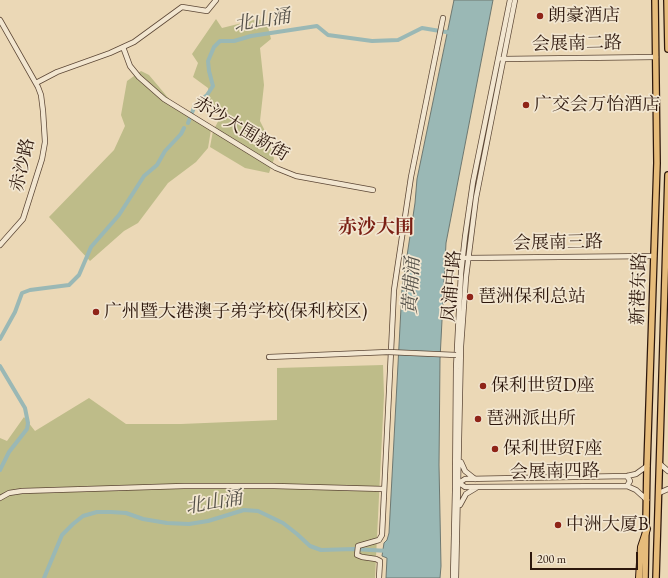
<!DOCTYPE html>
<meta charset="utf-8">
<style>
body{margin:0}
#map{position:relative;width:668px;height:578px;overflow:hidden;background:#ebd8b6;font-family:"EB Garamond",serif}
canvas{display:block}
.scale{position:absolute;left:530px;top:552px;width:108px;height:18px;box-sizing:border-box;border:2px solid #2d170c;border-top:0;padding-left:5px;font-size:12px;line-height:14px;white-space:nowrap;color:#2d170c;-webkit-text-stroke:3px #f2e6d0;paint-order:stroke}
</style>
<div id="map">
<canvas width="668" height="578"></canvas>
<div class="scale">200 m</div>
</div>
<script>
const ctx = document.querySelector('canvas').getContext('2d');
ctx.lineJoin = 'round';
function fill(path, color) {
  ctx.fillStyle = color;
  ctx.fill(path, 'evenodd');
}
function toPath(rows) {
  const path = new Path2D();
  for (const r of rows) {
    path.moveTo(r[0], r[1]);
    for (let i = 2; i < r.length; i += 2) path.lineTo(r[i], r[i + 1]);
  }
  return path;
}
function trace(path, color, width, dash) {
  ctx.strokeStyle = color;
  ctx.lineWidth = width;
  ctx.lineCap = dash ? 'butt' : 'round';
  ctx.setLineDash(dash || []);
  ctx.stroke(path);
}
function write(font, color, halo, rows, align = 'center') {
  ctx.font = font + ' "EB Garamond","Noto Serif SC",serif';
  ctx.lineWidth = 3.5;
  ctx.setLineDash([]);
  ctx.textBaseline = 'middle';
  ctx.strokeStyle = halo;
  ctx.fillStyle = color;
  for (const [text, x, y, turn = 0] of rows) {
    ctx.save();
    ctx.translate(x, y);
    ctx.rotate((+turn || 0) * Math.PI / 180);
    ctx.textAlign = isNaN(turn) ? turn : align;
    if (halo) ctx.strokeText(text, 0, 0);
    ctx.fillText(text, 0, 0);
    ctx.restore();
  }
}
const green = toPath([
 [216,19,222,28,258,19,267,23,271,39,260,48,264,85,260,121,269,139,274,159,269,173,245,168,210,147,213,131,221,116,210,103,208,88,193,77,198,63,192,54],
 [141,71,149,75,175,106,211,130,208,148,196,162,168,183,138,223,124,231,90,261,49,217,114,150,125,126,121,115,127,81],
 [383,365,384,395,375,578,0,578,0,438,7,441,24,417,35,431,89,398,126,424,181,424,277,420,277,368]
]);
const water = toPath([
 [454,0,493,0,446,243,440,359,439,465,441,566,440,578,386,578,387,558,382,556,384,543,387,540,389,533,402,289,415,203,417,179,454,0]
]);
const canal = toPath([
 [188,123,195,105,207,95,213,86,209,71,208,61,214,47,220,41,234,41,251,36,317,26,328,35,372,41,398,40,422,28,452,33],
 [0,339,15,312,22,293,30,290,69,285,79,275,91,247,119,215,144,176,157,165,165,151,181,134,184,128],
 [0,366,25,408,28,423,27,429,9,452,0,470],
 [44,578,62,535,73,524,83,516,97,512,111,512,126,513,143,519,167,523,189,524,208,521,244,510,258,511,283,523,297,534,310,546,321,550,354,549,388,551]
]);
const minor = toPath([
 [0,20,38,87,41,95,43,111,45,142,42,159,23,219,0,245],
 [123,47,130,66,139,77,164,99,276,168,296,176,373,190],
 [502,59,656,57],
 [36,83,57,72,110,53,134,42,182,7,207,11,216,0],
 [466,258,654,256],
 [269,357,388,352],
 [461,462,465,471,475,479],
 [660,464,668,471],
 [458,482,465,487,627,486,636,490,647,500],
 [459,483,465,479,627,476,636,474,647,466],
 [627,486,630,481,627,476],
 [659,493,668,489],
 [0,498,9,493,22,491,184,486,274,486,384,489],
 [460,505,466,494,476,488],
 [379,578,380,561,376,559,362,557,357,555,358,546,379,540,382,535,394,290,411,177,443,18],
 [453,578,455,491,456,368,461,273,465,237,473,182,510,0],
 [456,578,461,346,466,277,476,198,515,0]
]);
const major = toPath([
 [667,0,668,49],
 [645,578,647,466,657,163,655,0],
 [656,578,668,175]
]);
const highway = toPath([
 [639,578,641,547,647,529]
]);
const minorBridge = toPath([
 [388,352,456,355]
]);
const markers = [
 [540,16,4,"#8f2418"],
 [526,105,4,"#8f2418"],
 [470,297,4,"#8f2418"],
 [96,312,4,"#8f2418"],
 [483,386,4,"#8f2418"],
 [478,419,4,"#8f2418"],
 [495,449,4,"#8f2418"],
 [558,525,4,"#8f2418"]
];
const poiNames = [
 ["朗豪酒店",548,16],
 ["广交会万怡酒店",534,105],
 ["琶洲保利总站",478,297],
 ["广州暨大港澳子弟学校(保利校区)",104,312],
 ["保利世贸D座",491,386],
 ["琶洲派出所",486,419],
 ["保利世贸F座",503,449],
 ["中洲大厦B",566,525]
];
const streetNames = [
 ["会展南二路",577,44,-1],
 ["赤沙大围新街",241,129,31],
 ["赤沙路",23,165,-77],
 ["会展南三路",558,243,-1],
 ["凤浦中路",452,286,-85],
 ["新港东路",639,289,-88],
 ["会展南四路",555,472,-1]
];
const waterNames = [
 ["北山涌",262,21,-9],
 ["黄埔涌",412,286,-87],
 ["北山涌",214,503,-10]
];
const neighbourhoodNames = [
 ["赤沙大围",376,228]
];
fill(green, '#bebc89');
fill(water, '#9ab8b5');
trace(water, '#6e7871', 1);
trace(canal, '#9ab8b5', 4);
trace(minor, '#5c4736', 6);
trace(major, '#2d170c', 8);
trace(highway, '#2d170c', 8);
trace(minor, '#f2e6d0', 4.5);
trace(major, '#e6bc7b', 5.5);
trace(highway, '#e6bc7b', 6);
trace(minorBridge, '#5c4736', 6, []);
trace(minorBridge, '#f2e6d0', 4.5);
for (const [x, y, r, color] of markers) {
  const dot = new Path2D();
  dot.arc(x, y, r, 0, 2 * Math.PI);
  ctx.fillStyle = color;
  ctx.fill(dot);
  trace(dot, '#f2e6d0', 1.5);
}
write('18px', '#2d170c', '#f2e6d0', poiNames, 'left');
write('18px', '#2d170c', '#f2e6d0', streetNames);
write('italic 19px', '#534f47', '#f2e6d0', waterNames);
write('bold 19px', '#7a1f14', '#f2e6d0', neighbourhoodNames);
</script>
